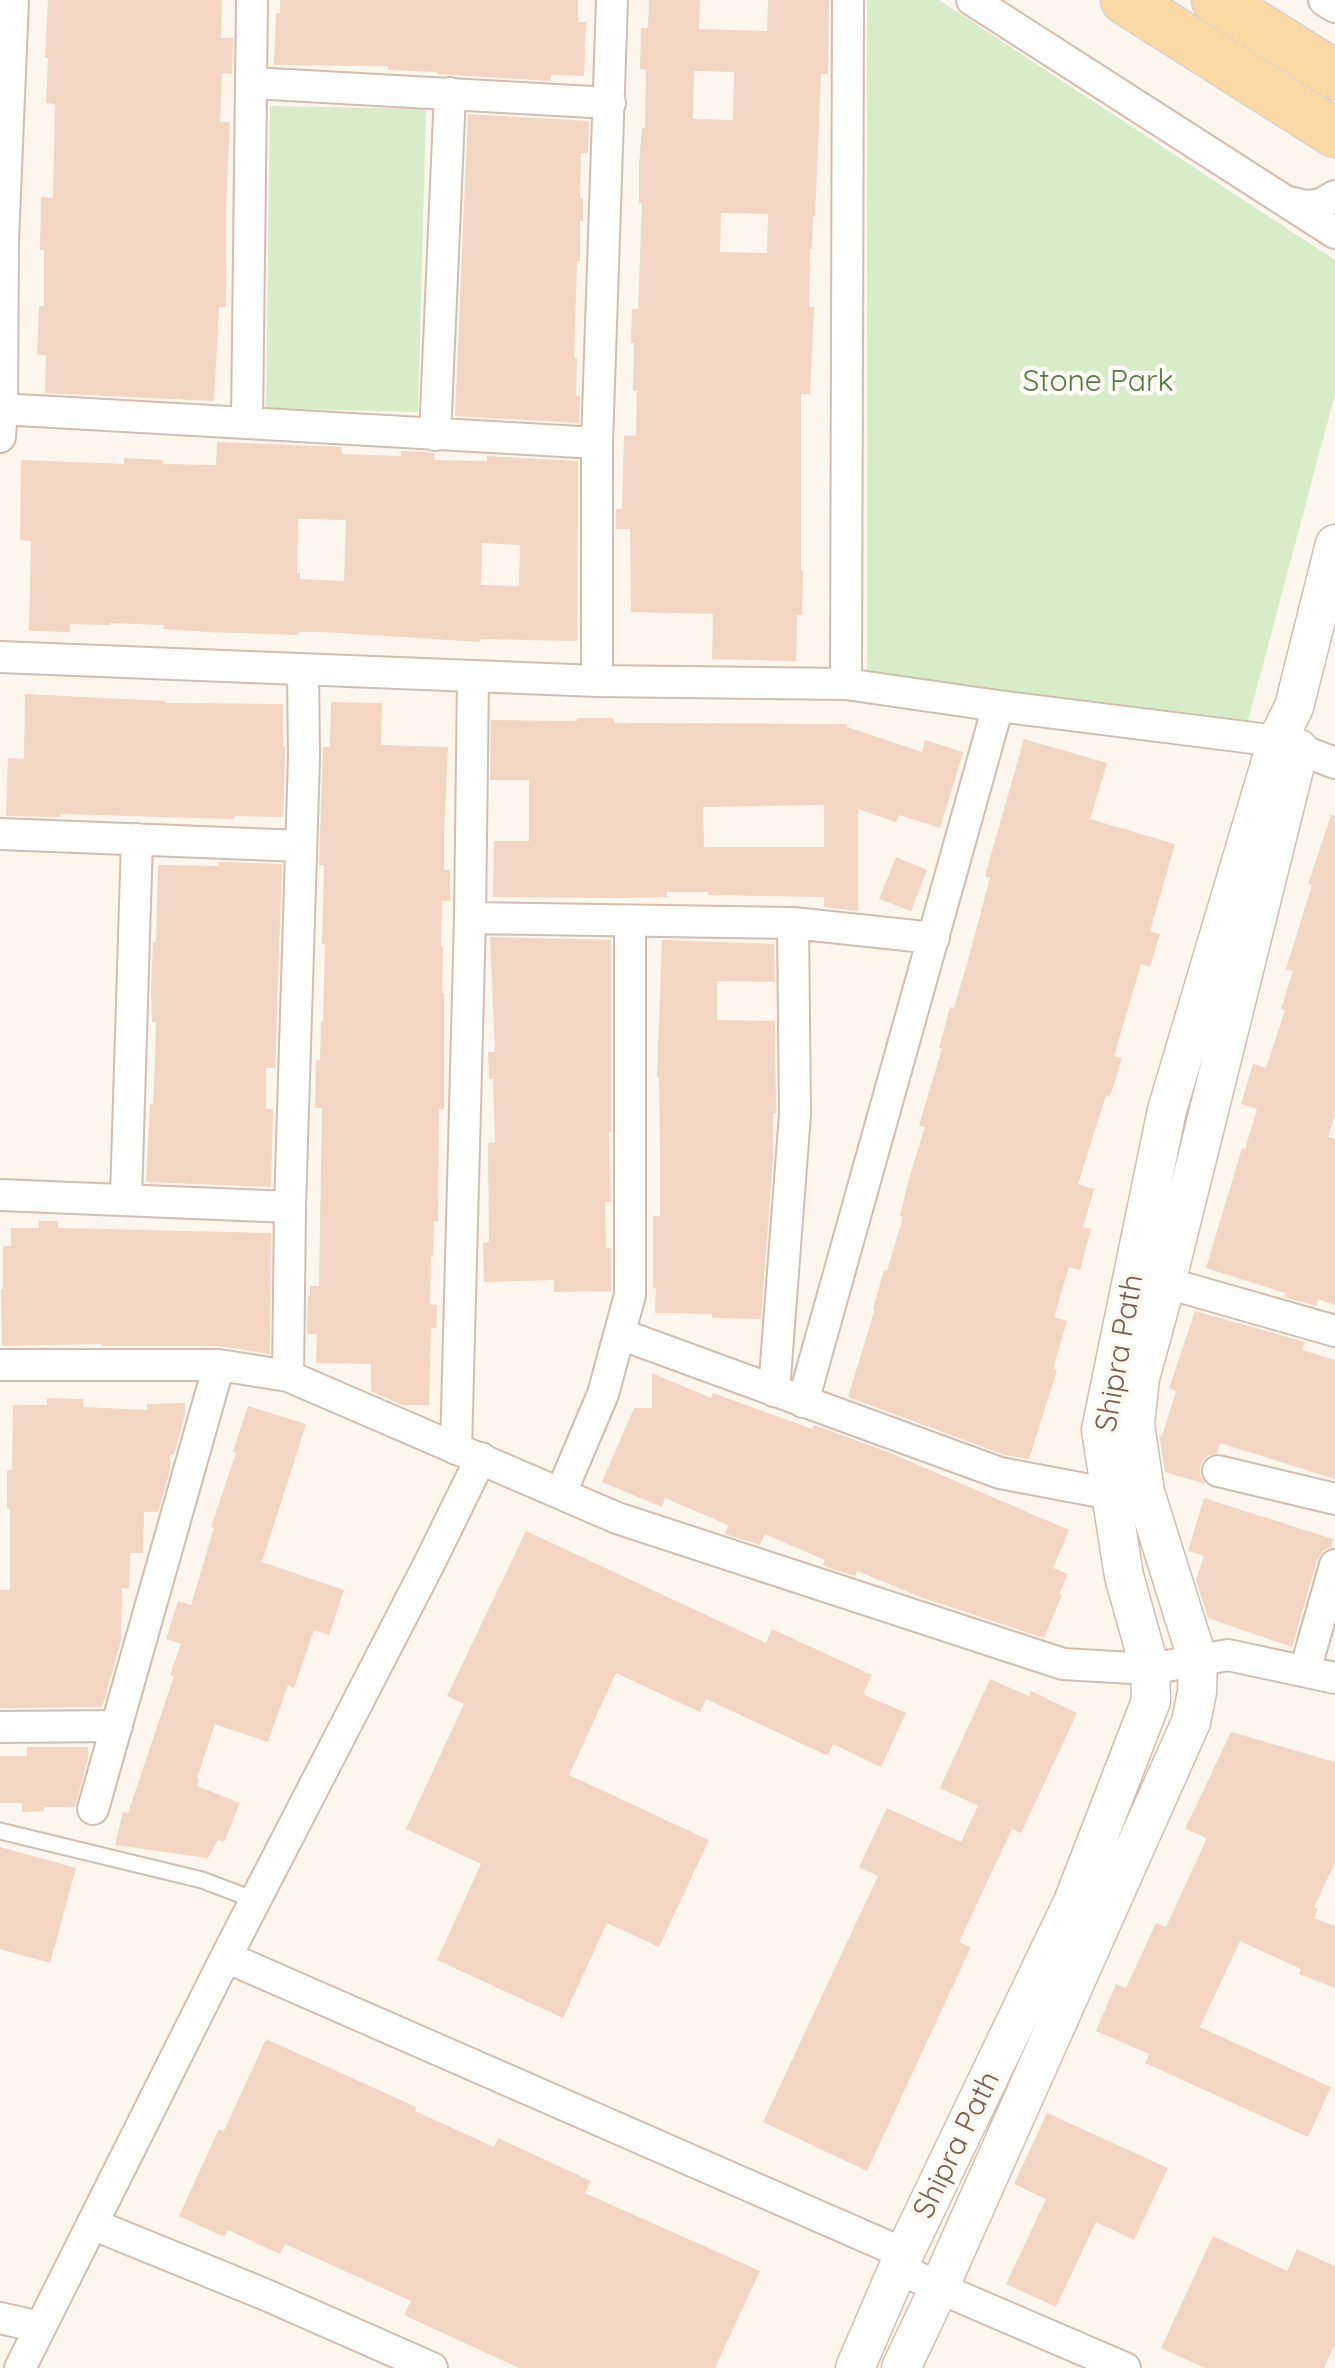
<!DOCTYPE html>
<style>
body{margin:0}
canvas{display:block;background:#fdf6ec}
</style>
<canvas width="1335" height="2368"></canvas>
<script>
const ctx = document.querySelector('canvas').getContext('2d');
ctx.lineJoin = 'round';
function fill(path, color) {
  ctx.fillStyle = color;
  ctx.fill(path, 'evenodd');
}
function toPath(rows) {
  const path = new Path2D();
  for (const r of rows) {
    path.moveTo(r[0], r[1]);
    for (let i = 2; i < r.length; i += 2) path.lineTo(r[i], r[i + 1]);
  }
  return path;
}
function trace(path, color, width, dash) {
  ctx.strokeStyle = color;
  ctx.lineWidth = width;
  ctx.lineCap = dash ? 'butt' : 'round';
  ctx.setLineDash(dash || []);
  ctx.stroke(path);
}
function write(font, color, halo, rows, align = 'center') {
  ctx.font = font + ' Quicksand,sans-serif';
  ctx.lineWidth = 9;
  ctx.setLineDash([]);
  ctx.textBaseline = 'middle';
  ctx.strokeStyle = halo;
  ctx.fillStyle = color;
  for (const [text, x, y, turn = 0] of rows) {
    ctx.save();
    ctx.translate(x, y);
    ctx.rotate((+turn || 0) * Math.PI / 180);
    ctx.textAlign = isNaN(turn) ? turn : align;
    if (halo) ctx.strokeText(text, 0, 0);
    ctx.fillText(text, 0, 0);
    ctx.restore();
  }
}
const green = toPath([
 [867,0,939,0,1335,260,1335,394,1244,736,867,671],
 [270,106,426,109,418,412,266,408]
]);
const building = toPath([
 [48,0,222,0,221,38,233,38,233,43,232,74,222,73,220,122,230,122,226,205,226,307,219,307,214,401,45,393,46,355,37,355,39,306,44,306,44,250,40,250,41,197,53,198,55,104,46,103,48,58,45,58],
 [280,0,578,0,578,22,586,22,584,76,551,75,551,81,437,74,437,72,388,70,388,66,274,65,276,13,280,13],
 [649,0,700,0,699,29,767,31,768,0,829,0,828,74,821,74,815,216,813,216,812,249,810,249,809,307,814,307,810,394,801,394,801,571,803,571,802,615,797,615,796,661,712,659,713,614,631,612,630,529,616,529,616,509,622,509,624,435,636,436,637,391,633,391,634,343,631,343,632,309,638,309,642,203,639,203,639,165,642,128,645,128,646,70,640,69,641,28,648,28],
 [694,71,734,72,733,120,693,119],
 [721,213,768,214,767,253,720,252],
 [468,114,589,121,588,153,581,153,580,198,583,198,583,221,580,221,580,261,577,261,574,358,577,358,576,396,580,396,579,423,455,416],
 [217,442,342,447,342,454,401,456,401,451,429,452,435,454,434,460,487,461,487,456,578,461,577,641,481,639,480,642,324,632,299,632,299,635,209,632,163,629,164,625,110,623,110,625,70,624,70,632,29,631,31,541,20,540,21,460,124,464,124,458,163,460,163,464,216,465],
 [298,519,346,520,344,581,300,579,300,573,297,573],
 [482,543,520,545,519,586,481,585],
 [25,694,165,701,165,703,283,704,283,746,285,746,285,758,283,817,234,816,234,819,60,814,60,817,6,816,8,758,24,759],
 [331,702,382,703,381,745,448,747,444,833,444,870,450,870,450,901,442,901,441,946,443,946,442,993,444,993,444,1109,439,1109,438,1221,434,1221,433,1256,431,1256,430,1304,437,1305,436,1328,431,1328,429,1405,402,1405,371,1391,371,1364,316,1363,317,1334,307,1334,308,1296,310,1296,310,1286,319,1286,322,1108,315,1108,316,1060,320,1060,321,1021,323,1021,325,944,322,944,324,865,319,865,323,747,330,747],
 [577,718,614,718,614,723,847,724,847,727,922,752,925,740,963,752,940,828,899,815,896,822,858,809,858,911,824,907,824,897,708,895,708,892,667,892,667,897,618,898,493,897,494,841,529,841,529,780,490,780,491,720,577,721],
 [824,805,824,847,704,847,703,807],
 [1024,739,1107,763,1090,819,1175,844,1150,931,1160,934,1150,967,1141,964,1114,1056,1122,1058,1110,1097,1106,1095,1078,1184,1094,1189,1083,1227,1091,1229,1080,1270,1069,1267,1054,1317,1067,1321,1053,1369,1057,1370,1029,1459,1005,1455,848,1397,875,1309,873,1309,884,1270,887,1271,903,1217,900,1216,908,1182,925,1127,919,1126,942,1048,939,1048,950,1007,954,1008,967,964,990,878,985,876],
 [1331,815,1335,816,1335,1114,1328,1137,1335,1139,1335,1305,1318,1299,1316,1306,1284,1297,1285,1293,1206,1268,1242,1148,1245,1149,1257,1109,1241,1104,1253,1064,1266,1068,1285,1010,1281,1009,1293,971,1286,969,1312,885,1308,884],
 [896,857,927,870,911,911,879,899],
 [218,862,282,864,275,1068,266,1068,266,1109,273,1109,271,1187,146,1182,150,1104,153,1104,155,1064,156,1022,152,1022,151,991,153,942,156,942,158,865,218,866],
 [490,937,611,940,611,1132,609,1132,611,1202,605,1202,606,1248,611,1248,611,1291,554,1292,554,1280,484,1282,483,1243,489,1242,488,1143,495,1142,493,1079,489,1079,488,1052,495,1052],
 [662,940,774,944,775,982,717,981,717,1020,775,1021,776,1113,773,1114,773,1157,761,1319,712,1318,712,1314,655,1313,656,1288,653,1288,653,1216,660,1216,660,1152,659,1078,657,1078],
 [39,1221,58,1221,58,1228,271,1233,270,1354,219,1346,102,1346,102,1344,2,1346,1,1289,3,1289,3,1246,11,1246,11,1228,39,1228],
 [1195,1311,1305,1342,1302,1350,1335,1360,1335,1479,1220,1443,1217,1453,1205,1457,1200,1466,1200,1475,1205,1484,1165,1472,1159,1435,1162,1436,1176,1391,1169,1388],
 [652,1373,711,1398,713,1393,812,1429,814,1425,888,1452,1069,1530,1053,1568,1068,1574,1059,1594,1062,1595,1044,1638,923,1598,857,1571,855,1576,826,1567,823,1565,825,1560,765,1534,760,1545,725,1534,728,1525,665,1498,662,1507,602,1482,634,1408,652,1408],
 [47,1398,83,1399,83,1407,147,1410,147,1404,185,1403,185,1415,174,1454,170,1455,170,1470,158,1512,144,1512,143,1553,130,1553,129,1589,122,1588,121,1641,102,1707,0,1708,0,1590,10,1590,10,1509,7,1509,7,1470,12,1470,13,1405,47,1405],
 [248,1406,306,1424,262,1562,344,1590,329,1635,314,1630,294,1688,288,1685,268,1742,215,1724,197,1778,199,1779,197,1786,240,1803,224,1842,218,1840,208,1858,115,1845,123,1812,128,1813,174,1676,170,1675,181,1644,166,1639,178,1601,191,1605,214,1528,211,1527,236,1453,233,1452],
 [1204,1498,1333,1539,1331,1547,1323,1551,1317,1560,1292,1647,1208,1618,1196,1580,1204,1556,1188,1551],
 [526,1531,766,1643,772,1629,872,1675,863,1694,906,1713,881,1767,833,1744,828,1756,706,1699,700,1712,616,1673,569,1775,709,1840,659,1947,607,1923,563,2018,437,1960,481,1864,406,1829,464,1704,447,1696],
 [990,1679,1029,1696,1031,1691,1077,1713,1021,1833,1012,1829,959,1942,971,1947,867,2171,763,2122,878,1876,859,1867,887,1808,961,1842,978,1806,940,1788],
 [1231,1732,1335,1762,1335,1863,1314,1907,1318,1909,1314,1918,1335,1926,1335,1988,1299,1974,1301,1969,1240,1941,1200,2027,1331,2087,1308,2137,1145,2063,1149,2054,1096,2031,1116,1984,1126,1988,1156,1923,1166,1927,1207,1838,1185,1829],
 [27,1747,88,1747,88,1758,75,1807,44,1807,44,1811,22,1812,22,1803,0,1803,0,1756,27,1756],
 [0,1847,76,1868,50,1963,0,1949],
 [266,2039,416,2107,415,2111,494,2147,498,2138,591,2181,585,2193,760,2271,715,2368,519,2368,404,2315,411,2301,285,2244,280,2254,228,2230,224,2237,179,2216,219,2129,224,2131],
 [1047,2113,1168,2168,1134,2240,1096,2222,1056,2307,1006,2284,1046,2199,1014,2184],
 [1213,2236,1287,2271,1297,2249,1335,2266,1335,2344,1324,2368,1205,2368,1161,2348]
]);
const service = toPath([
 [0,1831,202,1880,255,1900]
]);
const minor = toPath([
 [972,0,1335,233],
 [1324,0,1335,7],
 [252,83,610,103],
 [1289,202,1306,206,1321,204,1335,196],
 [0,409,597,443],
 [247,423,252,0],
 [435,435,450,93],
 [0,437,2,409,3,241,13,0],
 [0,657,597,681,846,684,998,706,1277,741,1335,763],
 [597,681,597,443,612,0],
 [846,684,848,0],
 [0,834,301,846],
 [470,918,793,923,934,938],
 [0,1195,290,1207],
 [126,1198,137,839],
 [1146,1277,1335,1331],
 [620,1334,1000,1473,1111,1494],
 [0,1365,219,1365,288,1376,617,1518,1063,1664,1150,1669,1228,1655,1335,1678],
 [288,1376,290,1207,304,758,303,670],
 [774,1391,795,1114,793,923],
 [803,1402,998,706],
 [456,1449,470,918,473,676],
 [1218,1471,1335,1499],
 [561,1493,603,1394,630,1295,630,921],
 [1305,1671,1335,1565],
 [0,1727,117,1726],
 [93,1809,219,1365],
 [226,1957,889,2247,905,2252],
 [92,2224,264,2294,432,2368],
 [899,2268,939,2288,1125,2368],
 [0,2318,40,2327],
 [20,2368,226,1957,429,1564,481,1458]
]);
const tertiary = toPath([
 [855,2368,905,2252,1073,1902,1151,1701,1150,1669,1124,1576,1101,1430,1167,1110,1277,741,1294,707,1335,544],
 [901,2368,939,2288,1191,1722,1197,1692,1198,1661,1145,1492,1135,1424,1140,1378,1166,1283,1299,749]
]);
const primary = toPath([
 [1125,0,1335,133],
 [1216,0,1335,75]
]);
const parkNames = [
 ["Stone Park",1098,382]
];
const streetNames = [
 ["Shipra Path",1120,1353,-80],
 ["Shipra Path",957,2145,-64]
];
fill(green, '#d8ecc9');
fill(building, '#f3d5c3');
trace(service, '#d1beb0', 19);
trace(minor, '#d1beb0', 34);
trace(tertiary, '#d1beb0', 41);
trace(primary, '#dad1cd', 51);
trace(service, '#fff', 15);
trace(minor, '#fff', 30);
trace(tertiary, '#fff', 38);
trace(primary, '#fbd9a5', 48);
write('30px', '#537a41', '#fffaf3', parkNames);
write('30px', '#7a5c4d', '#fffaf3', streetNames);
</script>
